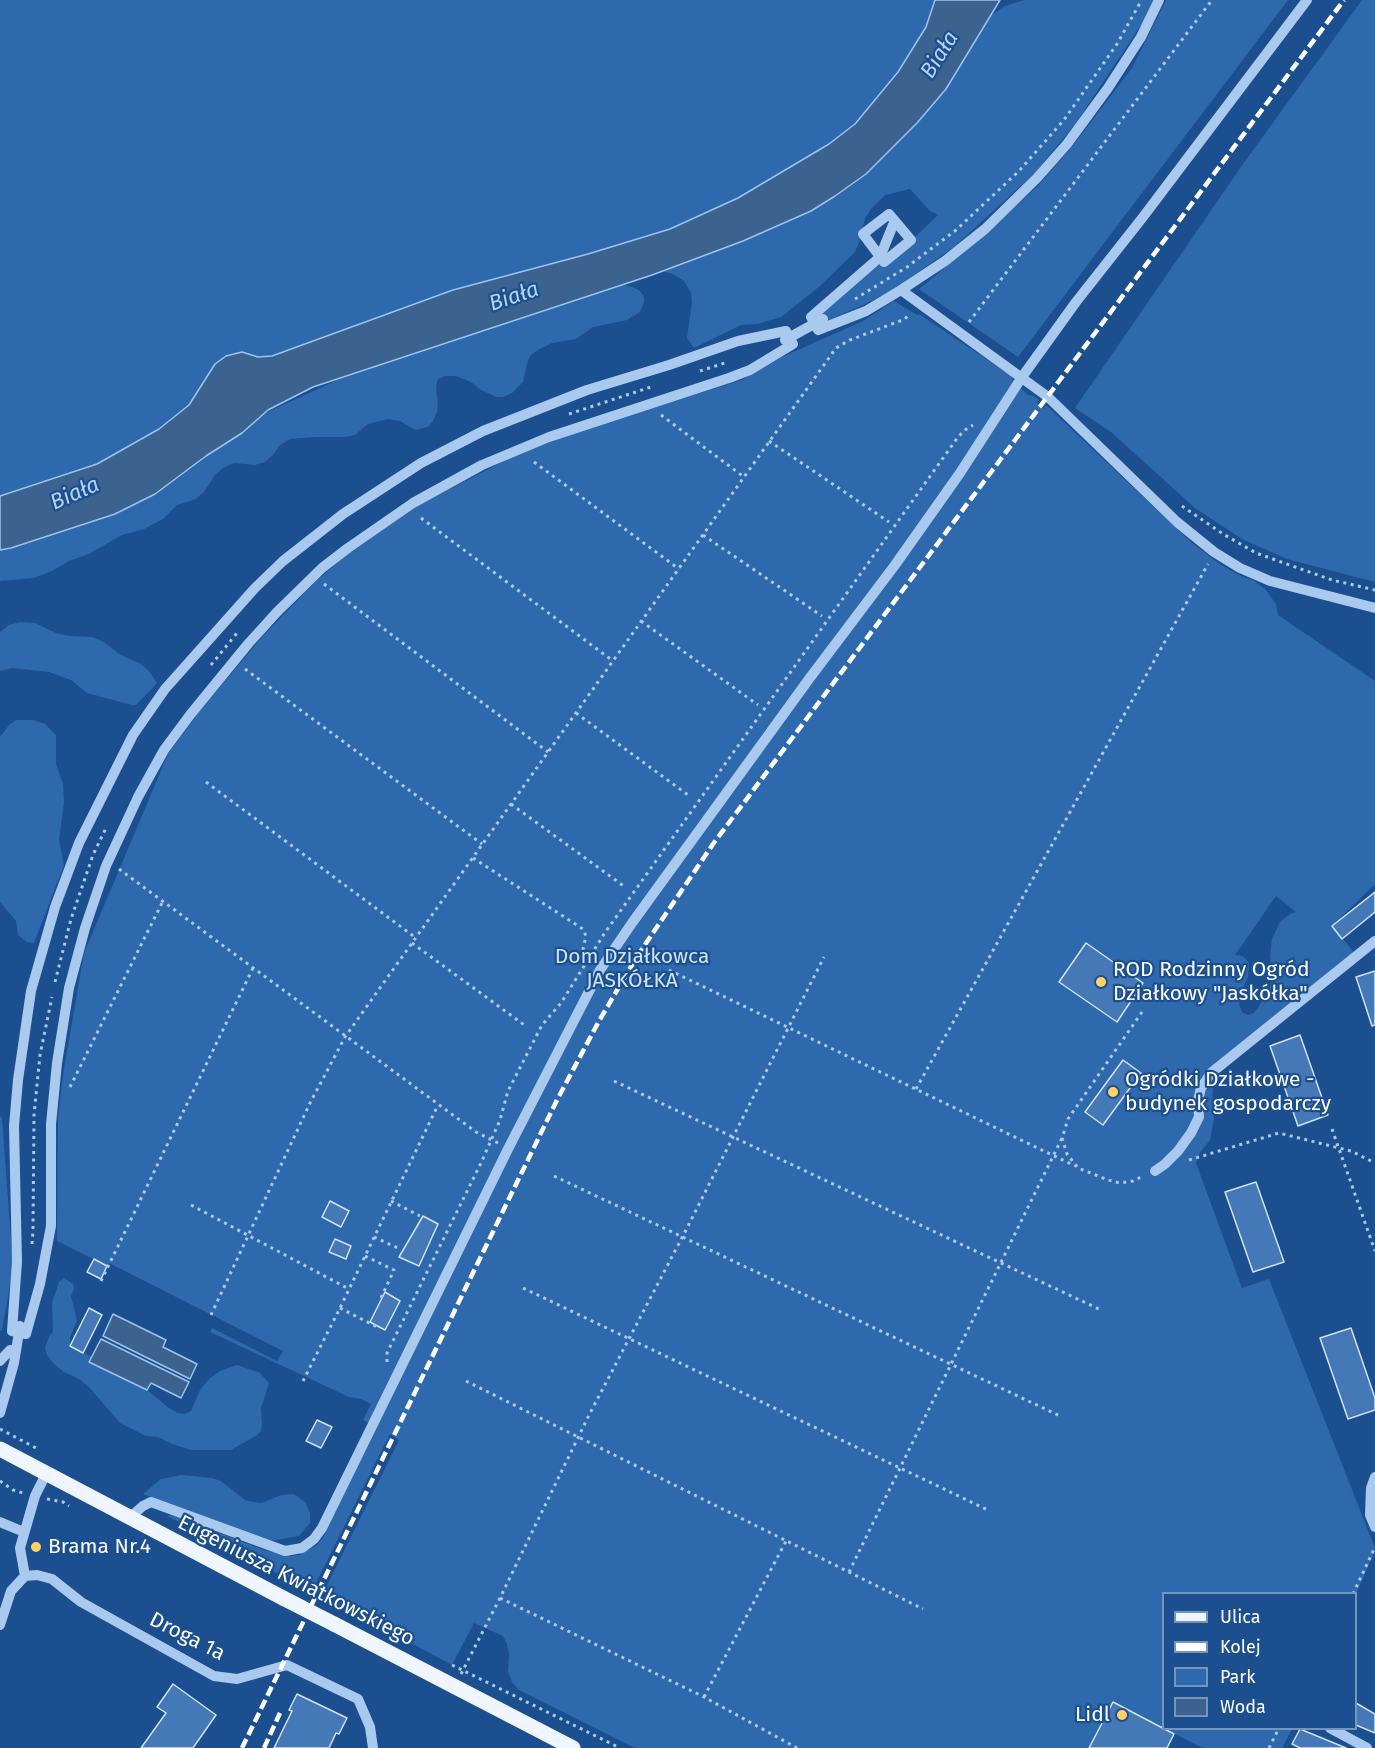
<!DOCTYPE html>
<meta charset="utf-8">
<style>
body{margin:0}
#map{position:relative;width:1375px;height:1748px;overflow:hidden;background:#1b4f8f;font-family:"Fira Sans",sans-serif}
canvas{display:block}
.legend{position:absolute;left:1162px;top:1592px;width:195px;height:138px;box-sizing:border-box;background:#1b4f8f;border:2px solid #7695bc;margin:0;padding:8px 10px;list-style:none;font-size:18px;color:#fff}
.legend li{display:flex;align-items:center;gap:12px;height:30px}
.legend b{width:30px;border:2px solid #7695bc}
</style>
<div id="map">
<canvas width="1375" height="1748"></canvas>
<ul class="legend">
<li><b style="height:8px;background:#f0f6ff"></b>Ulica</li>
<li><b style="height:8px;background:#fff"></b>Kolej</li>
<li><b style="height:16px;background:#2e69ad"></b>Park</li>
<li><b style="height:16px;background:#3c6290"></b>Woda</li>
</ul>
</div>
<script>
const ctx = document.querySelector('canvas').getContext('2d');
ctx.lineJoin = 'round';
function fill(path, color) {
  ctx.fillStyle = color;
  ctx.fill(path, 'evenodd');
}
function toPath(rows) {
  const path = new Path2D();
  for (const r of rows) {
    path.moveTo(r[0], r[1]);
    for (let i = 2; i < r.length; i += 2) path.lineTo(r[i], r[i + 1]);
  }
  return path;
}
function trace(path, color, width, dash) {
  ctx.strokeStyle = color;
  ctx.lineWidth = width;
  ctx.lineCap = dash ? 'butt' : 'round';
  ctx.setLineDash(dash || []);
  ctx.stroke(path);
}
function write(font, color, halo, rows, align = 'center') {
  ctx.font = font + ' "Fira Sans",sans-serif';
  ctx.lineWidth = 4.5;
  ctx.setLineDash([]);
  ctx.textBaseline = 'middle';
  ctx.strokeStyle = halo;
  ctx.fillStyle = color;
  for (const [text, x, y, turn = 0] of rows) {
    ctx.save();
    ctx.translate(x, y);
    ctx.rotate((+turn || 0) * Math.PI / 180);
    ctx.textAlign = isNaN(turn) ? turn : align;
    if (halo) ctx.strokeText(text, 0, 0);
    ctx.fillText(text, 0, 0);
    ctx.restore();
  }
}
const green = toPath([
 [0,0,934,0,926,27,898,72,855,124,829,144,738,198,670,229,588,254,449,292,272,356,258,357,242,352,201,388,189,405,159,429,97,464,0,496],
 [1024,0,1154,0,1147,16,1076,123,1035,173,954,247,891,291,863,305,821,323,818,317,870,272,914,238,938,215,930,211,910,189,885,195,872,208,865,218,860,240,855,252,820,286,781,317,757,324,741,325,694,348,687,338,692,302,691,293,684,281,673,274,662,271,743,241,811,211,835,196,866,174,917,123,946,89,991,15,1005,6],
 [1166,0,1288,0,1018,357,919,289,966,250,1038,186,1075,143,1132,68],
 [1362,0,1375,0,1375,582,1287,559,1242,539,1195,508,1111,432,1075,408,1243,164],
 [623,285,633,287,640,291,644,297,644,302,640,312,627,320,593,327,576,339,552,343,538,350,531,355,528,360,523,382,512,393,503,397,497,397,481,390,471,382,456,376,445,376,438,379,436,386,438,405,437,412,433,421,428,427,415,430,400,421,388,419,368,424,355,435,344,437,315,437,290,439,280,445,273,455,265,462,255,465,234,463,223,468,215,475,204,492,196,499,177,505,163,519,144,529,122,535,89,554,69,561,52,571,34,578,0,581,0,550,11,548,206,456,242,433,265,413,340,379],
 [894,301,917,315,919,314,1013,377,1012,380,1028,395,1034,396,1039,400,1037,403,1043,409,1046,405,1192,543,1221,565,1243,577,1253,580,1265,589,1276,604,1278,615,1375,681,1375,884,1332,926,1356,955,1224,1062,1213,1084,1212,1104,1214,1119,1210,1140,1199,1154,1196,1163,1242,1288,1269,1279,1375,1548,1375,1551,1356,1594,1164,1594,1163,1728,1113,1702,1089,1748,635,1748,519,1690,512,1682,508,1672,509,1654,507,1644,503,1636,474,1623,452,1665,340,1605,323,1593,399,1440,390,1434,314,1587,286,1578,167,1516,172,1515,267,1551,291,1556,299,1555,317,1545,323,1538,375,1427,363,1420,371,1404,361,1399,349,1397,210,1332,212,1328,277,1361,283,1351,109,1263,107,1266,57,1241,58,1118,63,1075,84,953,168,754,200,711,262,637,315,582,350,552,417,506,506,460,570,434,742,380,782,357,863,321],
 [1276,896,1296,912,1290,914,1280,922,1272,939,1270,956,1272,976,1269,992,1254,1013,1248,1015,1242,1012,1239,1004,1242,991,1248,977,1249,964,1246,959,1242,956,1235,955],
 [20,622,35,623,56,633,69,636,92,637,104,642,119,654,141,664,150,672,157,683,136,705,132,705,87,693,71,680,49,672,12,668,0,671,0,632,9,625],
 [16,720,34,720,45,724,56,735,56,764,63,784,64,803,59,840,64,865,34,943,27,942,18,935,16,921,0,902,0,737,9,725],
 [0,1116,2,1118,12,1253,12,1275,2,1330,0,1331],
 [64,1278,73,1284,74,1289,71,1296,77,1321,70,1337,70,1346,92,1357,90,1362,147,1390,169,1408,178,1413,185,1414,191,1411,200,1390,209,1379,220,1371,237,1365,260,1373,269,1383,261,1408,262,1424,261,1431,257,1435,231,1450,191,1450,172,1444,158,1437,146,1436,120,1423,89,1387,79,1379,64,1372,54,1364,47,1355,45,1348,49,1337,53,1331,52,1303,59,1282],
 [181,1475,212,1478,221,1481,245,1500,253,1502,262,1503,281,1495,294,1494,305,1502,308,1508,310,1513,310,1523,299,1536,271,1541,143,1494,161,1479],
 [1165,1729,1292,1729,1282,1748,1203,1748]
]);
const water = toPath([
 [935,0,1000,0,946,89,917,123,866,174,835,196,811,211,743,241,652,275,313,387,268,410,242,433,206,456,155,494,115,514,11,548,0,550,0,496,97,464,159,429,189,405,215,364,226,356,242,352,258,357,272,356,453,290,588,254,670,229,738,198,829,144,855,124,898,72,926,27,935,0],
 [113,1314,166,1340,163,1347,197,1364,190,1379,103,1336,113,1314],
 [101,1339,189,1382,181,1398,151,1383,147,1390,89,1362,101,1339]
]);
const building = toPath([
 [1375,892,1375,912,1342,939,1332,926,1375,892],
 [1086,943,1143,983,1117,1022,1059,982,1086,943],
 [1375,971,1375,1025,1372,1026,1356,977,1375,971],
 [1300,1035,1328,1115,1298,1126,1270,1046,1300,1035],
 [1123,1060,1141,1073,1103,1125,1085,1112,1123,1060],
 [1256,1182,1284,1262,1253,1272,1225,1192,1256,1182],
 [330,1201,349,1211,341,1227,322,1217,330,1201],
 [423,1216,438,1224,419,1266,399,1257,423,1216],
 [335,1239,351,1246,346,1259,329,1252,335,1239],
 [94,1259,107,1266,101,1279,87,1272,94,1259],
 [385,1292,400,1301,385,1330,370,1322,385,1292],
 [89,1308,102,1315,83,1353,70,1346,89,1308],
 [1351,1328,1375,1398,1375,1410,1348,1419,1320,1338,1351,1328],
 [317,1420,332,1427,321,1448,306,1441,317,1420],
 [173,1684,216,1715,193,1748,141,1748,166,1713,157,1707,173,1684],
 [297,1694,347,1718,339,1734,336,1733,329,1748,274,1748,292,1711,289,1710,297,1694],
 [1113,1702,1174,1734,1167,1748,1089,1748,1113,1702],
 [1356,1703,1375,1714,1375,1733,1356,1725,1356,1703],
 [1300,1729,1346,1748,1300,1748,1292,1744,1300,1729]
]);
const path = toPath([
 [855,299,907,267,956,230,1019,171,1064,120,1117,44,1140,3],
 [969,322,1212,0],
 [700,371,728,362],
 [569,414,651,387],
 [661,415,744,477],
 [769,441,889,522],
 [534,462,679,569],
 [1182,506,1223,534,1256,553,1332,580,1375,590],
 [421,518,613,661],
 [703,535,822,616],
 [324,584,548,752],
 [641,621,758,705],
 [211,665,237,633],
 [245,669,482,844],
 [576,713,688,795],
 [206,782,416,938],
 [511,804,625,887],
 [473,858,583,929,586,936,582,954,587,961],
 [119,869,476,1132,498,1143],
 [412,943,527,1027],
 [669,970,1075,1166],
 [55,982,71,919,93,855,107,826],
 [1142,1012,1068,1119,1062,1138,1067,1154,1078,1168,1108,1180,1120,1183,1133,1181,1143,1176],
 [614,1081,1101,1310],
 [70,1087,163,901],
 [916,1089,1208,564],
 [1332,1129,1375,1251],
 [1189,1160,1279,1133,1351,1151,1375,1163],
 [554,1176,1060,1416],
 [391,1201,420,1216],
 [191,1205,349,1289],
 [374,1237,400,1249],
 [32,1244,33,1231,34,1115,40,1055,52,997],
 [365,1256,394,1270,380,1300],
 [101,1281,253,968],
 [523,1288,990,1511],
 [340,1308,379,1328],
 [211,1315,310,1103,345,1037,836,348,850,340,905,319,910,313],
 [387,1362,387,1353,481,1163,500,1120,508,1091,542,1025,561,1003,604,934,958,437,965,430,973,425],
 [303,1381,340,1308,438,1105],
 [466,1381,923,1609],
 [0,1429,38,1449],
 [0,1481,13,1490,23,1493],
 [47,1499,63,1502,69,1506],
 [849,1572,1062,1138],
 [1353,1594,1375,1547],
 [500,1598,704,1697,797,1748],
 [452,1665,620,1748],
 [461,1674,500,1598,588,1417,686,1230,824,957],
 [704,1697,786,1541],
 [1269,1748,1279,1728]
]);
const minor = toPath([
 [889,214,911,240,884,262,863,234,889,214],
 [893,225,880,257,811,317,818,330,866,311,901,290,945,261,985,229,1037,178,1067,144,1108,88,1141,37,1159,0],
 [901,290,1048,397,1177,522,1214,552,1240,568,1270,581,1375,608],
 [786,331,793,344,750,370,729,378,549,437,482,465,413,503,348,548,322,568,277,612,248,644,190,715,164,750,138,797,106,866,85,928,69,988,57,1063,51,1124,51,1226,40,1284,26,1334,12,1331,17,1262,14,1126,18,1080,31,991,55,907,79,843,133,735,165,689,255,588,283,561,343,514,421,463,483,431,587,390,669,365,738,341,786,331],
 [785,340,823,319],
 [1155,1171,1165,1164,1178,1151,1191,1133,1199,1117,1198,1100,1201,1088,1211,1073,1375,941],
 [0,1361,10,1350,15,1351],
 [0,1413,14,1363,20,1326],
 [1375,1477,1371,1488,1370,1515,1375,1527],
 [129,1518,143,1506,151,1502,285,1551,302,1548,314,1539,322,1528,508,1149,600,970,632,923,809,679,895,565,960,473,1022,377,1076,302,1143,217,1307,0],
 [0,1522,24,1532],
 [25,1576,37,1575,52,1579,81,1602,214,1676,237,1679,287,1665,358,1699,370,1727,373,1748],
 [25,1576,20,1548,35,1496,46,1474],
 [0,1625,11,1591,25,1576],
 [1330,1728,1367,1748]
]);
const major = toPath([
 [0,1449,283,1598],
 [334,1624,573,1748]
]);
const rail = toPath([
 [242,1748,557,1100,599,1021,636,958,713,844,1344,0],
 [264,1748,280,1713]
]);
const majorBridge = toPath([
 [283,1598,334,1624]
]);
const markers = [
 [1101,982,6,"#ffd166"],
 [1113,1092,6,"#ffd166"],
 [36,1547,6,"#ffd166"],
 [1122,1715,6,"#ffd166"]
];
const parkNames = [
 ["Dom Działkowca",632,957],
 ["JASKÓŁKA",632,981]
];
const poiNames = [
 ["ROD Rodzinny Ogród",1113,970],
 ["Działkowy \"Jaskółka\"",1113,994],
 ["Ogródki Działkowe -",1125,1080],
 ["budynek gospodarczy",1125,1104],
 ["Brama Nr.4",48,1547],
 ["Lidl",1110,1715,"right"]
];
const streetNames = [
 ["Eugeniusza Kwiatkowskiego",296,1581,27],
 ["Droga 1a",187,1637,27]
];
const waterNames = [
 ["Biała",940,55,-58],
 ["Biała",514,297,-19],
 ["Biała",75,494,-24]
];
fill(green, '#2e69ad');
fill(water, '#3c6290');
trace(water, '#9cc4f0', 1.5);
fill(building, '#4478b7');
trace(building, '#cfe3fa', 1.5);
trace(path, '#a9c9ee', 3, [3, 4.5]);
trace(minor, '#a9c9ee', 10);
trace(major, '#f0f6ff', 15);
trace(rail, '#fff', 4.5, [10, 4.5]);
trace(majorBridge, '#f0f6ff', 15);
for (const [x, y, r, color] of markers) {
  const dot = new Path2D();
  dot.arc(x, y, r, 0, 2 * Math.PI);
  ctx.fillStyle = color;
  ctx.fill(dot);
  trace(dot, '#1b4f8f', 2);
}
write('21px', '#cfe3fa', '#1b4f8f', parkNames);
write('21px', '#fff', '#1b4f8f', poiNames, 'left');
write('21px', '#fff', '#1b4f8f', streetNames);
write('italic 22px', '#b5d3f5', '#1b4f8f', waterNames);
</script>
